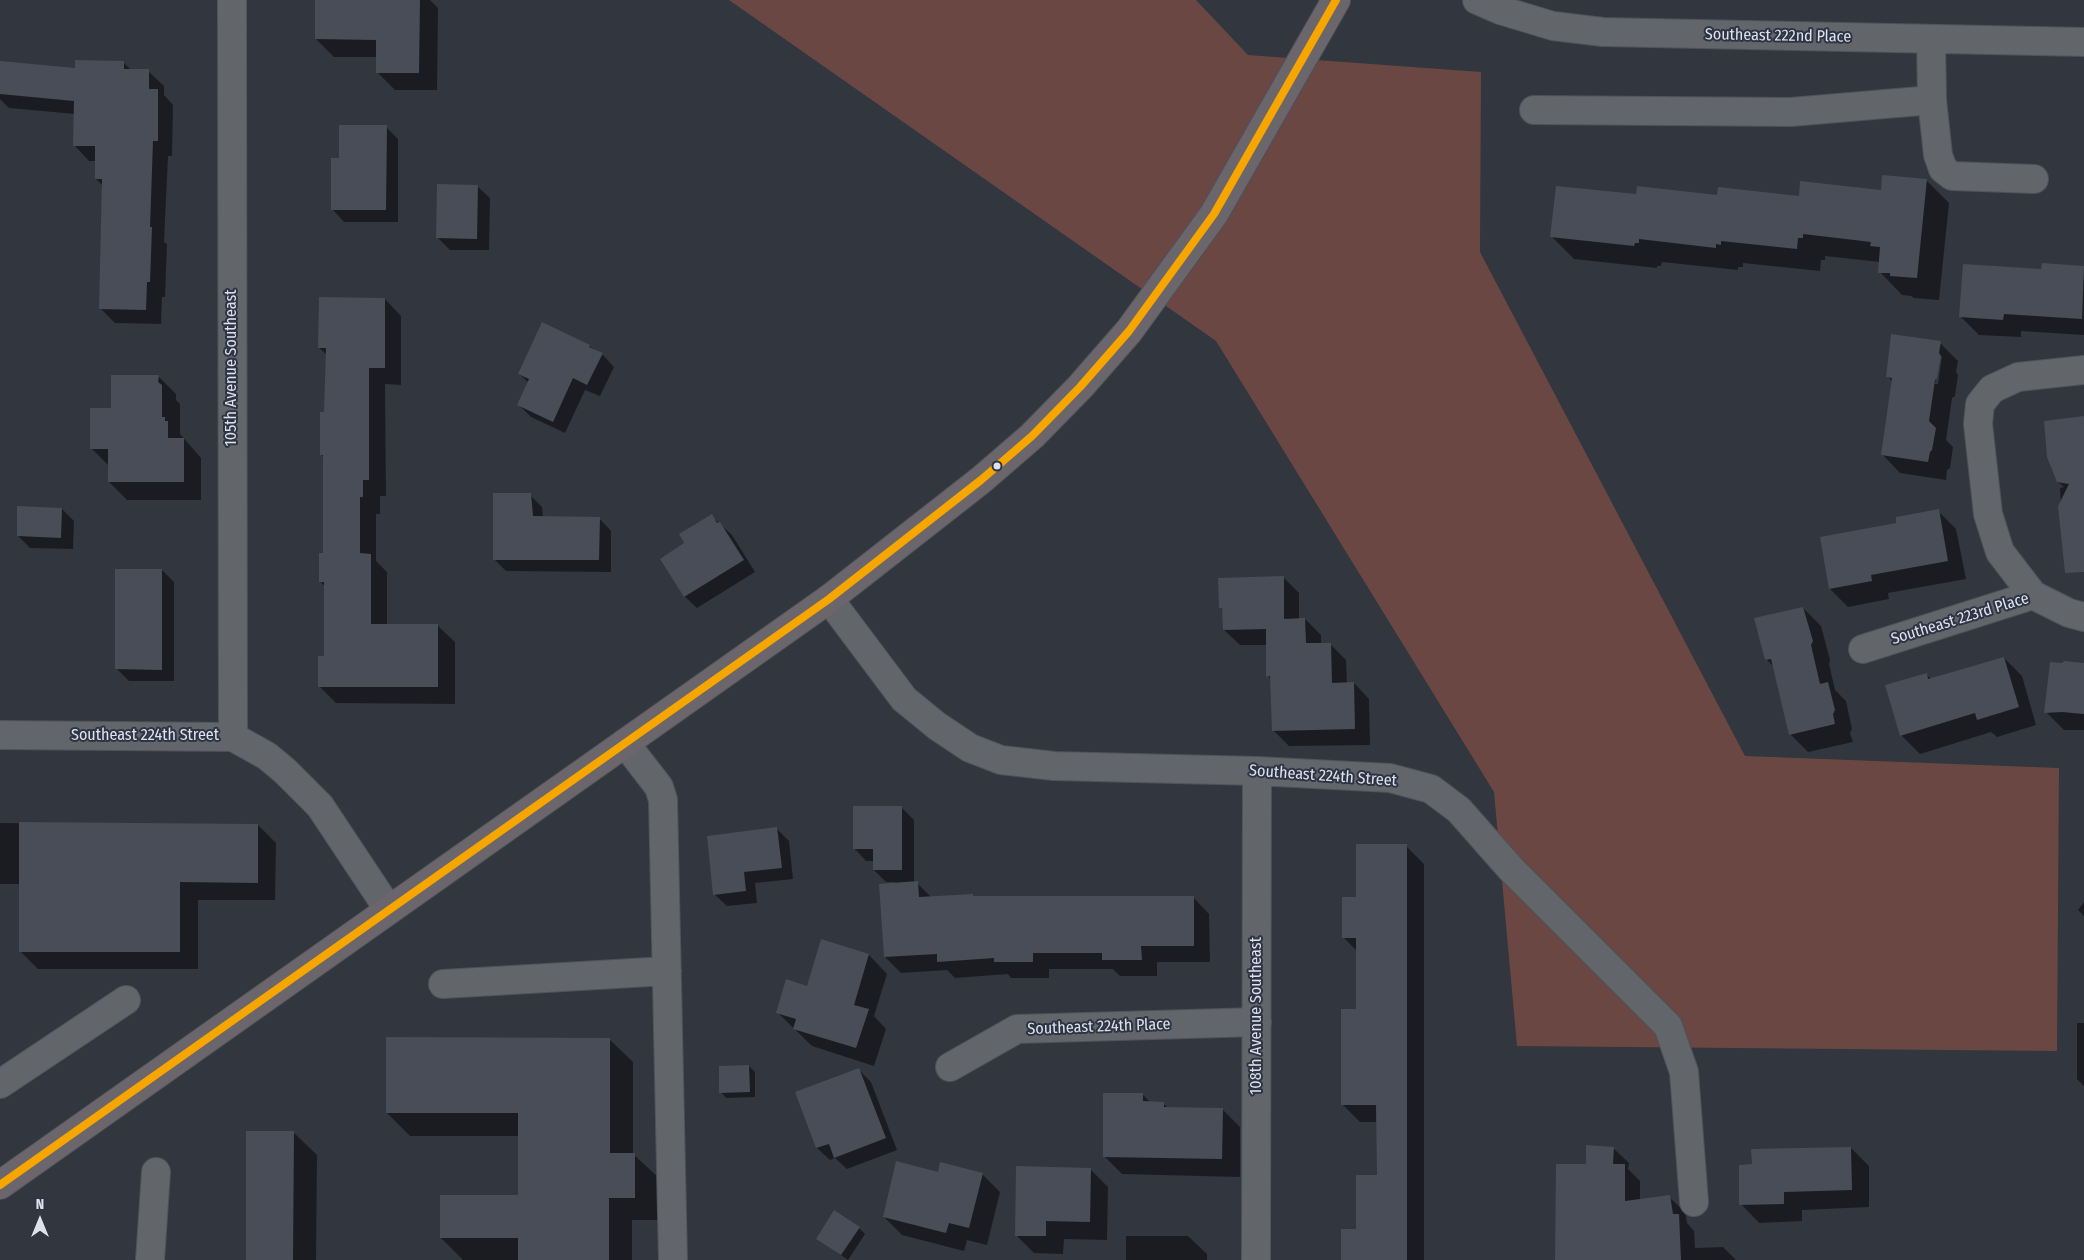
<!DOCTYPE html>
<style>
body{margin:0}
#map{position:relative;width:2084px;height:1260px;overflow:hidden;background:#32363e;font-family:"Fira Sans Condensed",sans-serif}
canvas{display:block}
.north{position:absolute;left:15px;top:1195px;width:50px;height:50px;-webkit-text-stroke:4px #2d3443;paint-order:stroke;rotate:0deg;font-size:14px;font-weight:700;line-height:20px;text-align:center;color:#dde2ec}
.north::after{content:'';display:block;margin:auto;width:18px;height:22px;background:#dde2ec;clip-path:polygon(50% 0,100% 100%,50% 72%,0 100%)}
</style>
<div id="map">
<canvas width="2084" height="1260"></canvas>
<div class="north">N</div>
</div>
<script>
const ctx = document.querySelector('canvas').getContext('2d');
ctx.lineJoin = 'round';
function fill(path, color) {
  ctx.fillStyle = color;
  ctx.fill(path, 'evenodd');
}
function toPath(rows) {
  const path = new Path2D();
  for (const r of rows) {
    path.moveTo(r[0], r[1]);
    for (let i = 2; i < r.length; i += 2) path.lineTo(r[i], r[i + 1]);
  }
  return path;
}
function trace(path, color, width, dash) {
  ctx.strokeStyle = color;
  ctx.lineWidth = width;
  ctx.lineCap = dash ? 'butt' : 'round';
  ctx.setLineDash(dash || []);
  ctx.stroke(path);
}
function write(font, color, halo, rows, align = 'center') {
  ctx.font = font + ' "Fira Sans Condensed",sans-serif';
  ctx.lineWidth = 4;
  ctx.setLineDash([]);
  ctx.textBaseline = 'middle';
  ctx.strokeStyle = halo;
  ctx.fillStyle = color;
  for (const [text, x, y, turn = 0] of rows) {
    ctx.save();
    ctx.translate(x, y);
    ctx.rotate((+turn || 0) * Math.PI / 180);
    ctx.textAlign = isNaN(turn) ? turn : align;
    if (halo) ctx.strokeText(text, 0, 0);
    ctx.fillText(text, 0, 0);
    ctx.restore();
  }
}
const green = toPath([
 [729,0,1196,0,1248,55,1481,72,1480,252,1745,756,2059,768,2057,1051,1517,1046,1494,792,1216,341]
]);
const shadow = toPath([
 [317,0,430,0,438,8,437,90,395,90,377,72,377,57,334,57,316,39],
 [0,62,76,69,123,62,132,71,148,71,164,86,164,95,173,105,172,156,168,156,164,242,167,244,165,297,162,297,161,324,115,323,100,308,103,186,96,179,96,161,89,161,74,145,75,114,9,108,0,99],
 [386,127,398,139,398,222,344,222,332,209,340,159],
 [1926,180,1949,203,1939,300,1914,298,1911,296,1902,295,1880,272,1880,262,1825,256,1825,260,1821,260,1820,271,1743,263,1743,267,1738,267,1738,270,1662,262,1661,266,1657,266,1657,268,1574,259,1551,236,1637,195,1800,198,1882,191],
 [477,186,490,198,489,250,450,250,438,238],
 [2043,265,2084,267,2084,335,2021,331,2021,337,1979,335,1961,317,2042,271],
 [385,299,401,316,401,385,385,384,386,496,380,496,380,514,376,514,376,561,387,572,387,626,438,626,455,642,455,704,336,703,319,686,325,657,325,587,320,581,324,554,324,458,321,454,325,413,327,355,319,348],
 [1940,343,1958,361,1956,372,1958,375,1955,396,1952,398,1946,440,1953,447,1950,468,1947,470,1946,480,1900,473,1882,454,1893,382,1888,377],
 [1939,356,1942,356,1938,384,1935,384],
 [589,346,602,354,614,367,600,396,585,390,565,433,531,417,519,405,529,383,519,374],
 [158,376,176,394,176,400,180,404,180,434,201,458,201,500,127,500,109,482,109,466,92,449,112,410],
 [2084,417,2084,558,2062,527,2060,488,2064,487,2058,482],
 [530,495,542,507,543,518,599,518,611,531,611,572,506,571,494,559],
 [62,509,74,521,73,549,30,548,18,536],
 [1938,511,1956,529,1966,579,1888,593,1889,599,1848,607,1830,589,1898,524],
 [711,516,732,535,755,572,697,608,684,596,686,544],
 [162,570,174,582,174,681,129,681,117,669],
 [1283,577,1299,593,1299,620,1305,619,1321,635,1321,644,1330,644,1346,660,1347,684,1354,683,1369,699,1370,745,1289,746,1273,730,1272,680,1268,676,1267,645,1240,645,1224,630,1224,611,1220,607],
 [1803,608,1821,626,1830,660,1829,664,1835,690,1846,701,1852,729,1850,733,1853,742,1808,752,1790,734,1774,667,1766,659],
 [2004,658,2022,676,2036,725,1997,737,1991,732,1920,754,1901,735,1926,674,1932,680],
 [2062,664,2084,664,2084,730,2064,730,2046,712],
 [902,808,914,820,914,883,917,883,932,898,972,895,975,897,1193,897,1209,914,1210,962,1157,962,1157,976,1120,976,1113,969,1049,969,1049,978,1011,978,1008,974,955,978,947,970,901,973,885,957,895,882,886,882,874,870,874,861,866,861,854,848],
 [0,823,258,825,276,843,275,900,198,900,198,969,38,969,20,951,20,884,0,884],
 [777,829,789,841,793,879,755,883,757,903,727,906,714,894],
 [1406,846,1424,864,1424,1260,1343,1260,1357,1230,1379,1177,1378,1122,1360,1122,1342,1104,1357,1011,1357,951,1343,937,1357,898],
 [2084,902,2084,916,2078,910],
 [822,941,869,955,887,974,874,1016,886,1029,874,1066,812,1046,777,1012,808,987],
 [2077,1023,2084,1023,2084,1086,2077,1079],
 [609,1039,633,1062,633,1154,658,1177,658,1220,632,1220,632,1260,463,1260,441,1238,519,1197,519,1136,410,1136,387,1113],
 [749,1066,755,1072,755,1097,726,1098,721,1092],
 [859,1070,871,1082,897,1150,847,1169,835,1158,830,1160,817,1148,797,1093],
 [1143,1095,1151,1103,1163,1103,1169,1109,1222,1109,1240,1127,1240,1177,1122,1174,1104,1156],
 [293,1132,317,1155,316,1260,247,1260],
 [1613,1148,1629,1163,1628,1169,1640,1181,1640,1200,1669,1197,1685,1212,1687,1223,1694,1231,1695,1248,1723,1247,1736,1260,1556,1260,1587,1165],
 [1851,1148,1869,1166,1869,1207,1802,1210,1802,1221,1759,1223,1741,1204],
 [1090,1169,1108,1187,1107,1240,1064,1239,1063,1254,1034,1253,1016,1235],
 [939,1173,982,1174,1000,1192,987,1245,967,1240,964,1251,902,1235,884,1217],
 [859,1228,865,1234,848,1260,818,1239],
 [1126,1236,1188,1236,1207,1254,1207,1260,1126,1260]
]);
const building = toPath([
 [315,0,420,0,419,73,376,73,376,40,315,39],
 [75,60,124,61,124,69,149,69,149,89,158,89,158,141,153,141,150,227,152,227,150,282,147,282,146,310,99,309,102,179,95,179,95,146,73,146,74,101,0,94,0,61,75,68],
 [339,125,387,125,386,210,331,210,331,158,339,158],
 [1882,175,1927,179,1917,278,1890,276,1890,273,1878,273,1880,247,1870,246,1871,242,1803,234,1803,238,1798,238,1797,249,1721,241,1721,245,1716,244,1716,248,1639,239,1639,243,1635,243,1634,246,1550,237,1556,186,1636,194,1637,186,1717,195,1718,187,1799,196,1800,181,1881,190],
 [437,184,478,185,477,239,436,238],
 [2042,263,2084,266,2082,319,2004,314,2003,320,1959,317,1963,264,2041,269],
 [319,297,385,298,385,368,369,368,369,480,363,480,363,497,360,497,360,553,371,554,371,624,438,624,438,687,318,687,318,656,324,656,324,582,319,582,319,553,323,553,323,455,320,455,320,412,324,412,326,348,318,348],
 [542,322,590,345,589,347,603,353,587,385,573,378,553,422,517,405,529,379,518,374],
 [1891,334,1941,341,1939,353,1941,356,1937,378,1935,380,1929,421,1936,428,1932,450,1930,452,1928,462,1881,455,1892,378,1886,377],
 [111,375,159,375,158,382,162,385,162,417,165,417,165,421,168,421,168,438,184,438,184,482,108,482,108,449,90,449,90,408,111,408],
 [2084,416,2084,572,2065,573,2058,506,2069,484,2057,482,2047,457,2044,421],
 [493,493,531,493,533,516,600,517,599,560,493,560],
 [17,506,62,508,61,538,17,536],
 [1939,509,1948,561,1871,575,1872,581,1829,589,1820,537,1896,523,1896,517],
 [712,514,717,523,720,522,744,560,684,597,660,559,684,543,679,534],
 [115,569,162,569,162,670,115,669],
 [1284,576,1284,619,1305,618,1306,643,1331,643,1332,683,1354,682,1355,729,1272,731,1270,676,1266,677,1266,629,1223,630,1222,608,1219,608,1218,578],
 [1803,607,1813,641,1811,645,1820,684,1828,682,1835,710,1833,714,1835,724,1789,735,1771,659,1765,660,1754,618],
 [2004,657,2019,707,1977,720,1975,713,1900,736,1885,685,1927,673,1928,679],
 [2064,661,2084,663,2084,714,2062,712,2044,713,2050,662,2062,663],
 [853,806,902,806,902,870,873,870,873,849,853,849],
 [19,822,258,824,258,883,180,882,180,952,19,952],
 [777,827,782,868,744,872,746,891,713,895,707,836],
 [1356,844,1407,844,1407,1260,1341,1260,1341,1229,1356,1229,1356,1175,1377,1175,1376,1105,1341,1105,1341,1009,1356,1009,1356,938,1342,938,1342,897,1356,897],
 [918,881,919,897,973,894,973,896,1194,896,1194,946,1141,946,1142,960,1102,960,1102,953,1033,953,1033,962,994,962,994,958,937,962,937,954,884,957,879,884],
 [821,939,869,954,854,1005,869,1009,856,1048,793,1029,796,1019,776,1013,786,979,807,986],
 [386,1037,610,1038,610,1153,635,1153,635,1198,609,1198,609,1260,518,1260,518,1238,440,1238,440,1195,518,1195,518,1113,386,1113],
 [749,1065,750,1092,719,1093,719,1066],
 [859,1068,886,1138,834,1158,829,1144,816,1148,795,1092],
 [1103,1093,1143,1093,1143,1101,1164,1102,1164,1107,1223,1108,1222,1159,1103,1157],
 [246,1131,294,1131,293,1260,246,1260],
 [1586,1145,1614,1147,1613,1164,1625,1164,1625,1201,1670,1195,1673,1214,1679,1214,1681,1260,1555,1260,1556,1164,1586,1164],
 [1851,1147,1852,1190,1784,1192,1784,1204,1739,1205,1739,1165,1752,1164,1751,1149],
 [896,1161,938,1172,940,1162,983,1173,969,1228,949,1223,946,1233,883,1217],
 [1016,1166,1091,1168,1090,1222,1046,1221,1046,1236,1015,1236],
 [834,1210,860,1227,841,1255,816,1239]
]);
const minor = toPath([
 [232,0,233,737],
 [1477,0,1500,10,1553,26,1603,32,2084,42],
 [1932,100,1938,155,1943,169,1952,176,2034,179],
 [1534,110,1791,112,1932,100,1931,39],
 [2033,595,2000,552,1988,514,1978,424,1980,404,1992,389,2018,377,2084,370],
 [829,599,904,699,937,726,970,748,1001,760,1054,766,1257,771,1390,778,1431,789,1459,810,1511,869,1668,1026,1684,1072,1694,1202],
 [1863,649,2033,595,2069,613,2084,617],
 [0,735,233,737,267,756,285,771,320,806,389,910],
 [625,743,659,787,663,800,673,1260],
 [443,984,667,971],
 [950,1067,1017,1029,1257,1022],
 [0,1084,126,1000],
 [150,1260,156,1172],
 [1256,1260,1257,771]
]);
const major = toPath([
 [0,1185,829,599,981,480,1032,436,1080,387,1129,331,1214,214,1336,0]
]);
const bus1 = toPath([
 [0,1185,829,599,981,480,1032,436,1080,387,1129,331,1214,214,1336,0]
]);
const markers = [
 [997,466,4.5,"#dde2ec"]
];
const streetNames = [
 ["Southeast 222nd Place",1778,36,1],
 ["105th Avenue Southeast",232,368,-90],
 ["Southeast 223rd Place",1960,619,-17],
 ["Southeast 224th Street",145,736],
 ["Southeast 224th Street",1323,776,4],
 ["108th Avenue Southeast",1257,1016,-90],
 ["Southeast 224th Place",1099,1027,-2]
];
fill(green, '#6a4743');
fill(shadow, '#0007');
fill(building, '#484d57');
trace(minor, '#4e5259', 30);
trace(major, '#4e5259', 30);
trace(minor, '#62656a', 28);
trace(major, '#6b666b', 28);
trace(bus1, '#f7a600', 8);
for (const [x, y, r, color] of markers) {
  const dot = new Path2D();
  dot.arc(x, y, r, 0, 2 * Math.PI);
  ctx.fillStyle = color;
  ctx.fill(dot);
  trace(dot, '#2d3443', 2);
}
write('16px', '#dde2ec', '#2d3443', streetNames);
</script>
